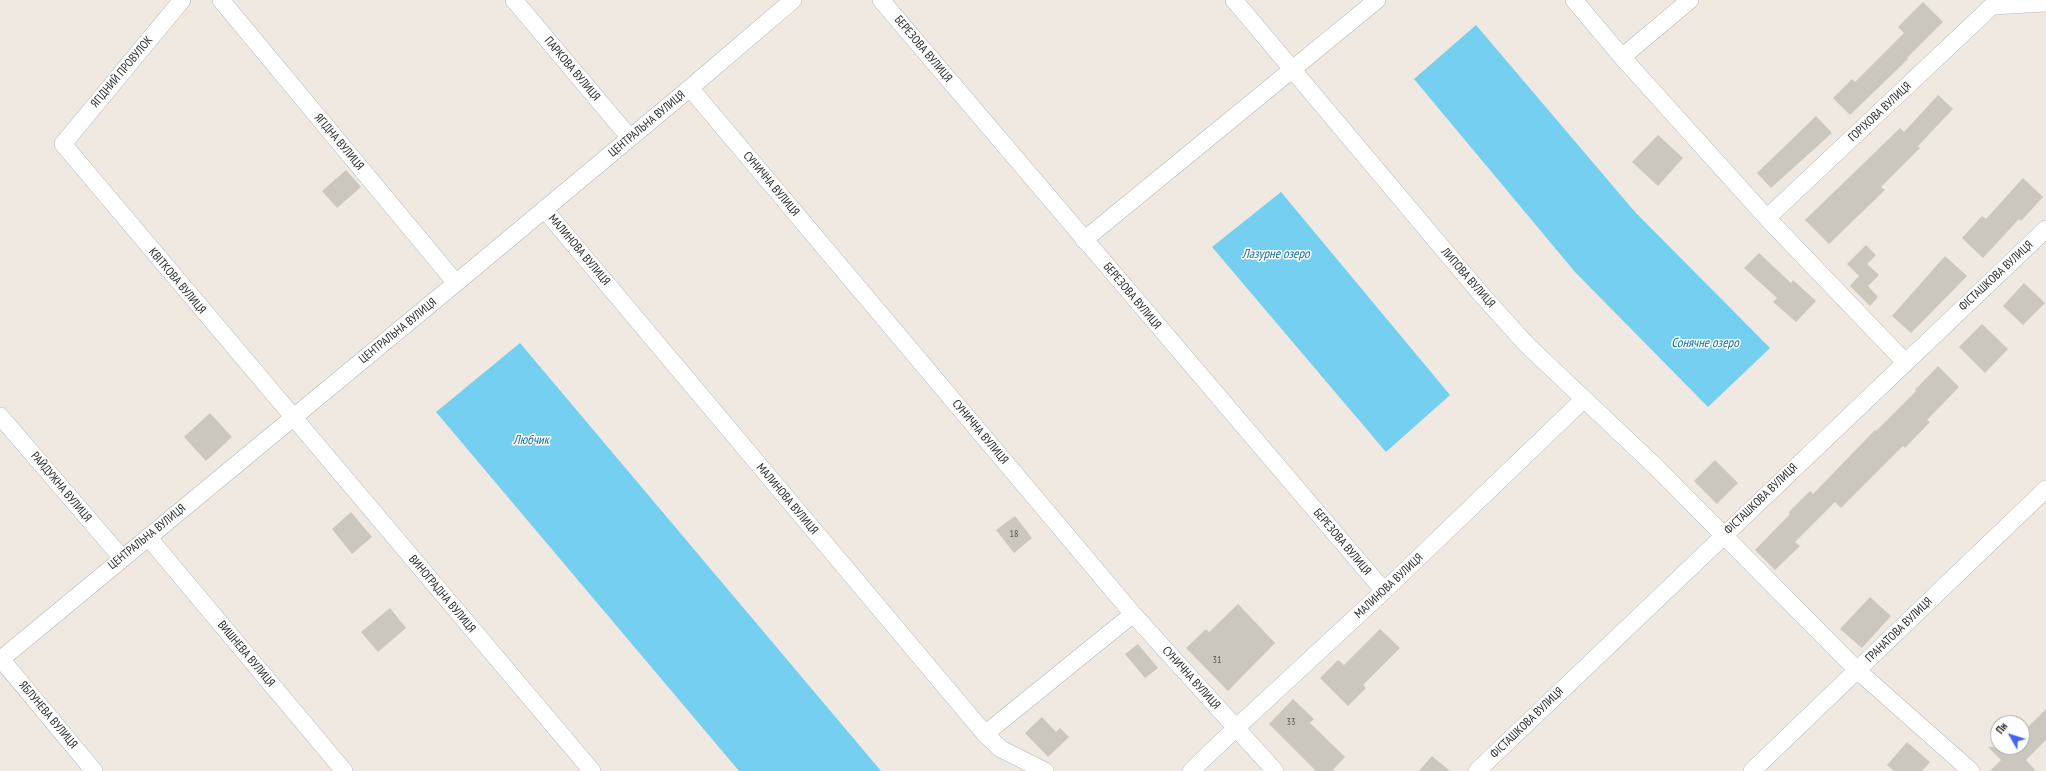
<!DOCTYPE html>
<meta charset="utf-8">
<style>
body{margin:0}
#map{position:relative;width:2046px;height:771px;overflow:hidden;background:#efe9e1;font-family:"PT Sans Narrow",sans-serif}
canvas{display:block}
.north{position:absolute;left:1990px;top:715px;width:40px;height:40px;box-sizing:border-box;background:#fff;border:1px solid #ababab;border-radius:50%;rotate:309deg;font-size:11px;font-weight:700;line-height:16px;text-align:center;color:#2e2e2e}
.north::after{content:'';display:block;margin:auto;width:14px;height:18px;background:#4264fb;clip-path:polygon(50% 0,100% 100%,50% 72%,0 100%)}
</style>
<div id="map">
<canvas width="2046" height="771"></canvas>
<div class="north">Пн</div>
</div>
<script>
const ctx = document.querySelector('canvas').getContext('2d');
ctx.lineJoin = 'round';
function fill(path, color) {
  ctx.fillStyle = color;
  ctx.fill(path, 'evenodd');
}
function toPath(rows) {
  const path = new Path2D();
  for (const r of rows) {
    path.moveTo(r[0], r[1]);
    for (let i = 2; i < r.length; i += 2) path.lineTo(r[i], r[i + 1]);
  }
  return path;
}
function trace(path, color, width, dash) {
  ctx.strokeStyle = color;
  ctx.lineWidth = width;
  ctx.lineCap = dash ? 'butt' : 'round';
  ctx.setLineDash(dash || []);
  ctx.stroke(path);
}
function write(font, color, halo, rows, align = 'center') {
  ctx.font = font + ' "PT Sans Narrow",sans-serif';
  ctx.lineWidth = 3;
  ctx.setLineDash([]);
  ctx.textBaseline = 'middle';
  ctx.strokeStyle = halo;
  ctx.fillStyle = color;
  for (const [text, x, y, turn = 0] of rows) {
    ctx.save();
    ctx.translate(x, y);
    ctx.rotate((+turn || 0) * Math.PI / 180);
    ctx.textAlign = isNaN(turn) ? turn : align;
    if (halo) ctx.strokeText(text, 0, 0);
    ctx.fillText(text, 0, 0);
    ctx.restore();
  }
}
const water = toPath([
 [1476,25,1635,212,1770,348,1708,407,1575,272,1414,79],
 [1281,192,1450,395,1386,452,1212,247],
 [520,343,881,771,739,771,436,412]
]);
const building = toPath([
 [1923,2,1943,22,1907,58,1908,59,1850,115,1833,98,1852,79,1855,82,1904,33,1898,27],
 [1938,95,1953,109,1918,146,1920,148,1881,187,1885,190,1829,244,1805,220,1900,128,1904,132],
 [1816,116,1832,133,1771,188,1757,173],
 [1658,135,1683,158,1658,186,1632,162],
 [346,170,361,187,337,208,322,191],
 [2023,178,2043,197,2021,221,2019,219,1983,258,1962,238,1982,216,1986,219],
 [1866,245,1876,255,1867,264,1879,275,1868,286,1878,297,1870,306,1850,286,1859,276,1847,264],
 [1759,253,1791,283,1793,280,1816,301,1796,322,1773,302,1777,298,1744,268],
 [1945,256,1967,276,1911,333,1892,316],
 [2024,283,2045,303,2023,325,2003,306],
 [1982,324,2008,349,1985,373,1959,347],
 [1938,366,1959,387,1927,420,1930,422,1905,448,1903,446,1841,508,1835,502,1795,542,1800,546,1775,570,1755,550,1790,514,1789,512,1810,491,1813,494,1875,430,1876,431,1916,391,1915,390],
 [210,413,232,437,206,461,184,437],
 [1715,460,1738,483,1717,504,1694,481],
 [351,512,372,537,352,554,332,529],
 [1015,516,1032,538,1014,553,996,530],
 [1870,597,1891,616,1862,648,1840,629],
 [1238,604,1275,643,1228,691,1186,648,1206,629,1209,632],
 [390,608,406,628,378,652,361,632],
 [1380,629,1400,648,1363,685,1366,688,1348,706,1320,678,1338,660,1344,665],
 [1138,644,1158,668,1145,678,1125,654],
 [1293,699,1314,719,1310,723,1345,757,1332,771,1316,771,1269,724],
 [2046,709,2046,740,2026,760,2036,771,1990,771,2001,760,1988,747,2022,747,2022,733],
 [1042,717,1056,732,1060,728,1069,737,1048,757,1025,733],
 [1907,742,1930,762,1922,771,1894,771,1887,765],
 [1432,756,1450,771,1419,771]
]);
const street = toPath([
 [182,0,63,144,592,771],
 [221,0,456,283],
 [514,0,630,138],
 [881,0,1384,591],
 [1234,0,1481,294,1527,345,1655,466,1857,670,1971,771],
 [1574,0,1622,57,1767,218,1905,362],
 [1992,6,2046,3],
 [1622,57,1690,0],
 [690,88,1133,614,1275,771],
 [544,209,985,734,1001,749,1045,771],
 [1767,218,1992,6],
 [1084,240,1377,0],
 [0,416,122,558],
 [148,537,344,771],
 [1,659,94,771],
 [0,660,456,283,690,88,793,0],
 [985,734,1133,614],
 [1191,771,1236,728,1384,591,1584,399],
 [1477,771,2046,229],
 [1752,771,2046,489]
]);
const numberNames = [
 ["18",1014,534],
 ["31",1217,660],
 ["33",1291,722]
];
const streetNames = [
 ["БЕРЕЗОВА ВУЛИЦЯ",923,49,50],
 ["ПАРКОВА ВУЛИЦЯ",572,69,50],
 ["ЯГІДНИЙ ПРОВУЛОК",122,72,-50],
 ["ГОРІХОВА ВУЛИЦЯ",1880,112,-43],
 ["ЦЕНТРАЛЬНА ВУЛИЦЯ",647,124,-40],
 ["ЯГІДНА ВУЛИЦЯ",339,142,50],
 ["СУНИЧНА ВУЛИЦЯ",771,184,50],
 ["МАЛИНОВА ВУЛИЦЯ",579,250,50],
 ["ФІСТАШКОВА ВУЛИЦЯ",1996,276,-43],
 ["ЛИПОВА ВУЛИЦЯ",1468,278,49],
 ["КВІТКОВА ВУЛИЦЯ",177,281,50],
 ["БЕРЕЗОВА ВУЛИЦЯ",1132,296,50],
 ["ЦЕНТРАЛЬНА ВУЛИЦЯ",398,331,-39],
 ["СУНИЧНА ВУЛИЦЯ",980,432,50],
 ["РАЙДУЖНА ВУЛИЦЯ",61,487,50],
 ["МАЛИНОВА ВУЛИЦЯ",787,499,50],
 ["ФІСТАШКОВА ВУЛИЦЯ",1761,499,-44],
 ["ЦЕНТРАЛЬНА ВУЛИЦЯ",147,537,-39],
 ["БЕРЕЗОВА ВУЛИЦЯ",1342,542,50],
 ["МАЛИНОВА ВУЛИЦЯ",1389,586,-43],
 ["ВИНОГРАДНА ВУЛИЦЯ",442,594,50],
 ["ГРАНАТОВА ВУЛИЦЯ",1899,630,-44],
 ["ВИШНЕВА ВУЛИЦЯ",246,654,50],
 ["СУНИЧНА ВУЛИЦЯ",1191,678,48],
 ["ЯБЛУНЕВА ВУЛИЦЯ",48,715,50],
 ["ФІСТАШКОВА ВУЛИЦЯ",1527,723,-44]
];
const waterNames = [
 ["Лазурне озеро",1276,254],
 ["Сонячне озеро",1705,343],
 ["Любчик",531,440]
];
fill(water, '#75cff0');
fill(building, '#cbc7bf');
trace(street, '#b4b7c1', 18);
trace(street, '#fff', 17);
write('10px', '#555452', null, numberNames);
write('12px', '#2e2e2e', '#fff', streetNames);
write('italic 13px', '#0d6fa3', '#fff', waterNames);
</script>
